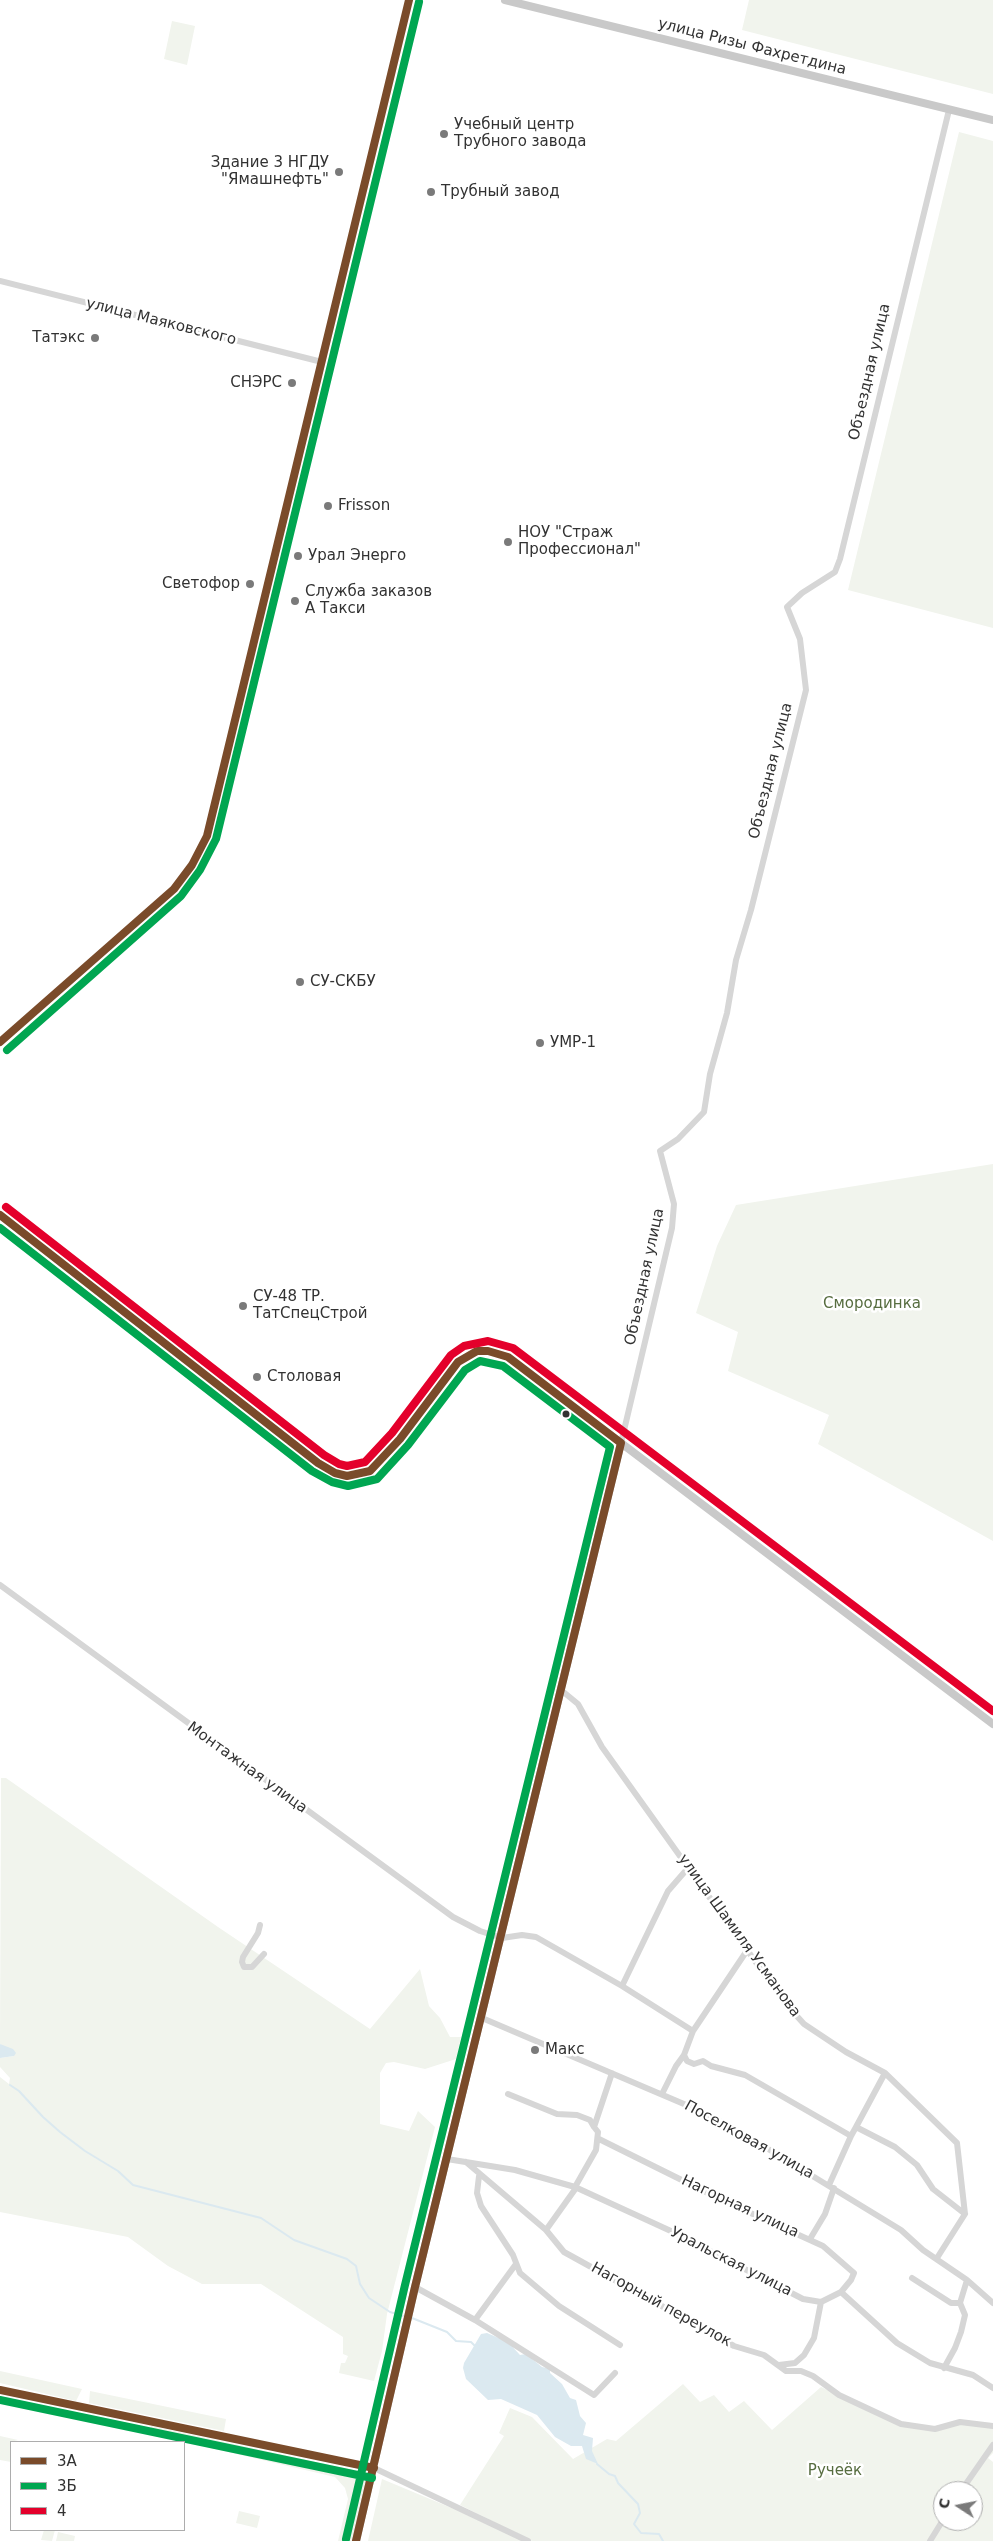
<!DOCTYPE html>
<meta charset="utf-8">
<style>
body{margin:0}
#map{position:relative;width:993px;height:2541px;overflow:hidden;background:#fff;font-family:"DejaVu Sans",sans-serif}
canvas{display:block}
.legend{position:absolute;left:10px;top:2441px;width:175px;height:90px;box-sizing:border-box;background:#fff;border:1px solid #adadad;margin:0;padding:6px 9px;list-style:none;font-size:15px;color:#323232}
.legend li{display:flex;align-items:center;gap:10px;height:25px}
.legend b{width:25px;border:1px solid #adadad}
.north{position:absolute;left:933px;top:2481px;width:50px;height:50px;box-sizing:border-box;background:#fff;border:1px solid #adadad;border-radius:50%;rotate:281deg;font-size:14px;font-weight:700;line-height:20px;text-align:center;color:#323232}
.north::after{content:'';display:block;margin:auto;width:18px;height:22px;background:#7a7a7a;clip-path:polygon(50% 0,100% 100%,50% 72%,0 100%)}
</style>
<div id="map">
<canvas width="993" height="2541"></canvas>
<ul class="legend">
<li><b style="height:6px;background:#7a4b2a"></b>3А</li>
<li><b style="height:6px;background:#00a651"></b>3Б</li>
<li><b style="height:6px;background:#e4002b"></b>4</li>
</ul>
<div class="north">С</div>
</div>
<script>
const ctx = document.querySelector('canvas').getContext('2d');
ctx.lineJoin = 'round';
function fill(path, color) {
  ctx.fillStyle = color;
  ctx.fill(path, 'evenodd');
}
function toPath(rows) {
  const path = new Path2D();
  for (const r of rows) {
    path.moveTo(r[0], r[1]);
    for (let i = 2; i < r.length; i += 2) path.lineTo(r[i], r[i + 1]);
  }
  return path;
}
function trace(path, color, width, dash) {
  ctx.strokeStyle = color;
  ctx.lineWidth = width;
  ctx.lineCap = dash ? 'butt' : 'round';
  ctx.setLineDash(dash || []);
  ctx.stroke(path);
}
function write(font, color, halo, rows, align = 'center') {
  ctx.font = font + ' "DejaVu Sans",sans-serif';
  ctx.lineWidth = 5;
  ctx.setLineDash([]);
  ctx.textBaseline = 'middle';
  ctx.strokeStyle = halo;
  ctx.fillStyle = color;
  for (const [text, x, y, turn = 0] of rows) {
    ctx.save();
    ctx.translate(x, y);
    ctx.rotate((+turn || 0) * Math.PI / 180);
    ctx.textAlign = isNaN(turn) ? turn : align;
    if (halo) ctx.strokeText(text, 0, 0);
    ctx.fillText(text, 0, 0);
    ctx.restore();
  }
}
const green = toPath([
 [749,0,993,0,993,94,742,30],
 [172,21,195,26,187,65,164,59],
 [959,132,993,141,993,628,848,590],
 [993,1164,993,1541,818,1444,829,1415,728,1371,738,1332,696,1313,717,1246,736,1205],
 [1,1778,6,1778,218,1927,370,2029,420,1969,429,2006,440,2018,450,2037,461,2037,456,2059,425,2069,394,2062,386,2063,380,2073,380,2124,409,2131,418,2111,435,2127,387,2314,382,2351,374,2381,339,2373,341,2363,345,2363,348,2356,343,2354,343,2337,261,2284,202,2284,168,2266,128,2237,0,2212,0,2077,9,2084,10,2078,0,2067,0,2058,14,2056,0,2044],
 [0,2371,82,2389,76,2401,0,2383],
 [683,2384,700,2402,714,2395,729,2412,744,2401,772,2430,821,2387,901,2425,935,2430,961,2423,993,2428,993,2453,988,2458,993,2462,993,2541,532,2541,460,2505,504,2436,499,2433,510,2408,532,2417,573,2459,607,2439,616,2441],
 [943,2491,973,2491,973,2521,943,2521],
 [90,2391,226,2419,224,2431,89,2403],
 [151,2426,362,2472,367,2481,353,2541,338,2541,348,2499,345,2488,335,2477,151,2434],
 [0,2436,18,2440,11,2442,11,2462,0,2460],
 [382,2479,454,2509,523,2541,368,2541],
 [239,2511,260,2516,257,2528,236,2523],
 [44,2530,55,2530,52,2541,41,2540],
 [58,2532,75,2536,74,2541,56,2541]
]);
const water = toPath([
 [0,2044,13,2049,16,2053,14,2056,0,2058],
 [487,2333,508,2342,520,2355,526,2354,542,2367,550,2369,550,2373,562,2384,570,2398,576,2400,580,2416,586,2423,583,2435,593,2438,592,2451,598,2464,586,2459,582,2446,571,2446,555,2437,537,2415,501,2399,488,2400,466,2379,463,2368,464,2363,481,2334]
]);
const stream = toPath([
 [10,2085,19,2091,43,2117,60,2132,85,2151,118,2171,133,2185,261,2218,294,2240,347,2259,356,2266,360,2284,369,2298,390,2312,403,2316],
 [412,2318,447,2332,456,2341,471,2342,476,2347],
 [597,2464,609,2474,615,2476,618,2483,638,2504,640,2513,634,2524,641,2533,659,2534,663,2541]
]);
const minor = toPath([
 [0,281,322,362],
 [0,1042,174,889,192,865,207,836,409,0],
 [0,1215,318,1463,335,1473,347,1476,370,1471,400,1439,458,1362,477,1351,488,1351,508,1357,621,1443,672,1228,674,1204,660,1151,678,1139,704,1112,710,1074,727,1013,736,960,751,910,806,690,800,639,787,607,802,593,835,572,840,559,949,110],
 [0,1585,453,1917,480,1931,502,1938,522,1935,536,1937,622,1986,693,2031],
 [561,1690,578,1704,602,1747,785,2003,804,2024,846,2052,885,2073,957,2143,965,2214,937,2258],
 [260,1925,258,1933,243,1957,242,1962,244,1967,252,1967,264,1954],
 [622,1986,668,1891,688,1868],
 [482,2018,698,2110,742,2133,901,2230,923,2250,967,2280,993,2303],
 [684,2055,687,2061,694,2064,703,2061,711,2066,745,2075,851,2136,856,2127,895,2147,917,2165,933,2189,965,2214],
 [508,2094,557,2114,577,2115,590,2120,594,2127],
 [662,2094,676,2066,684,2055,693,2031,748,1949],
 [856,2127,885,2073],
 [599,2139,720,2199,823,2246,854,2273,851,2280,841,2292],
 [447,2159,515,2170,575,2187,673,2232,803,2299,821,2302,841,2292,897,2343,930,2363,973,2375,993,2388],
 [466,2162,546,2230,564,2252,734,2346,764,2355,786,2371,801,2371,813,2376,839,2395,901,2424,935,2429,960,2422,993,2426],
 [479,2176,477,2193,481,2206,513,2255,520,2273,559,2306,620,2345],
 [829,2185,851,2136],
 [575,2187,596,2150,598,2132,594,2127,612,2073],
 [546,2230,576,2188],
 [810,2239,825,2214,834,2188],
 [912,2278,951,2303,960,2303],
 [415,2287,475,2320,594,2395,615,2373],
 [475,2320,516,2264],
 [779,2365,795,2363,804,2355,814,2338,821,2302],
 [944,2368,955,2348,961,2332,965,2315,960,2303,967,2280],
 [0,2390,374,2468,528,2541],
 [961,2491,993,2445],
 [930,2541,943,2520]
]);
const major = toPath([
 [505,0,993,120],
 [356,2541,415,2287,621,1443,993,1724]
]);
const bus1 = toPath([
 [0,1042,174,889,192,865,207,836,409,0],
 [0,1215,318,1463,335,1473,347,1476,370,1471,400,1439,458,1362,477,1351,488,1351,508,1357,621,1443,415,2287,356,2541],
 [0,2390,374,2468]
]);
const bus2 = toPath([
 [7,1050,181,896,200,870,216,839,419,2],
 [0,1228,312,1471,332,1482,348,1486,377,1479,408,1445,465,1370,480,1361,503,1366,610,1447,405,2285,346,2539],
 [0,2400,372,2478]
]);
const bus3 = toPath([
 [6,1207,324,1455,339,1464,347,1466,365,1462,392,1433,451,1355,464,1346,488,1341,513,1348,993,1711]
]);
const markers = [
 [444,134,5,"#7a7a7a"],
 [339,172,5,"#7a7a7a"],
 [431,192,5,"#7a7a7a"],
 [95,338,5,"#7a7a7a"],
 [292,383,5,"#7a7a7a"],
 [328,506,5,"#7a7a7a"],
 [508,542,5,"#7a7a7a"],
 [298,556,5,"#7a7a7a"],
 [250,584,5,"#7a7a7a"],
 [295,601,5,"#7a7a7a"],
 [300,982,5,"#7a7a7a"],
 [540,1043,5,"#7a7a7a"],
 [243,1306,5,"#7a7a7a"],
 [257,1377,5,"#7a7a7a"],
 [566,1414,4.5,"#323232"],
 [535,2050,5,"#7a7a7a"]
];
const streetNames = [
 ["улица Ризы Фахретдина",752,47,14],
 ["улица Маяковского",161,322,14],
 ["Объездная улица",870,372,-77],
 ["Объездная улица",771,771,-76],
 ["Объездная улица",645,1277,-78],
 ["Монтажная улица",247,1768,36],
 ["улица Шамиля Усманова",739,1936,54],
 ["Поселковая улица",749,2140,29],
 ["Нагорная улица",740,2207,25],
 ["Уральская улица",731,2262,27],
 ["Нагорный переулок",661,2305,29]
];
const poiNames = [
 ["Учебный центр",454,125],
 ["Трубного завода",454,142],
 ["Здание 3 НГДУ",329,163,"right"],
 ["\"Ямашнефть\"",329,180,"right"],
 ["Трубный завод",441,192],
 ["Татэкс",85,338,"right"],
 ["СНЭРС",282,383,"right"],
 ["Frisson",338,506],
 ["НОУ \"Страж",518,533],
 ["Профессионал\"",518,550],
 ["Урал Энерго",308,556],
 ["Светофор",240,584,"right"],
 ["Служба заказов",305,592],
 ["А Такси",305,609],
 ["СУ-СКБУ",310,982],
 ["УМР-1",550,1043],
 ["СУ-48 ТР.",253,1297],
 ["ТатСпецСтрой",253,1314],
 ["Столовая",267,1377],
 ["Макс",545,2050]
];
const parkNames = [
 ["Смородинка",872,1304],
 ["Ручеёк",835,2471]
];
fill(green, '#f1f4ed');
fill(water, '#dbe9f0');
trace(stream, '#dbe9f0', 2);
trace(minor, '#d6d6d6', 6);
trace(major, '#c9c9c9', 8);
trace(bus1, '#7a4b2a', 8);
trace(bus2, '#00a651', 8);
trace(bus3, '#e4002b', 8);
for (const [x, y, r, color] of markers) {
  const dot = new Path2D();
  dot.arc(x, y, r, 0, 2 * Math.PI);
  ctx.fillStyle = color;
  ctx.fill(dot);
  trace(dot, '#fff', 2);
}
write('15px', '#323232', '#fff', streetNames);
write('15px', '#323232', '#fff', poiNames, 'left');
write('15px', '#576d40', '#fff', parkNames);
</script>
